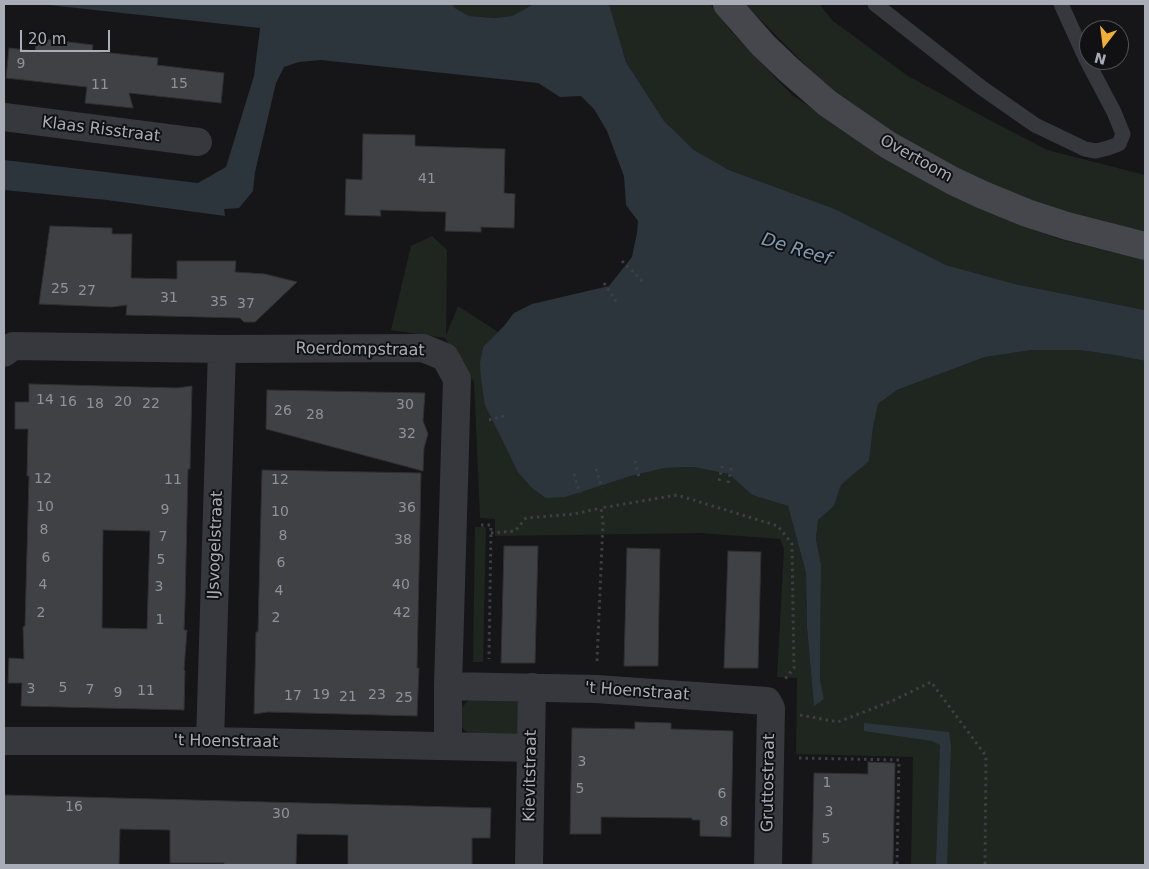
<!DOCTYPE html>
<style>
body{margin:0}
#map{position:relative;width:1149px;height:869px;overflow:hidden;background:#161618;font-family:"DejaVu Sans",sans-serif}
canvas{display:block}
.frame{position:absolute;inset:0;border:5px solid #a8adb8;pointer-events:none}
.north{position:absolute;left:1079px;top:20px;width:50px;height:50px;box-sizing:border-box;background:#111113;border:1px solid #4d4f55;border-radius:50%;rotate:195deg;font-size:14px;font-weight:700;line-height:20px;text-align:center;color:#a8adb8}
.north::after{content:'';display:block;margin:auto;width:18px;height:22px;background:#f2b134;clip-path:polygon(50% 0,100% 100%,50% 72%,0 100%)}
.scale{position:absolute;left:20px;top:30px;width:90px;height:22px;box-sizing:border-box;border:2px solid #a8adb8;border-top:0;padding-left:6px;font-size:15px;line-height:18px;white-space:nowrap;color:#a8adb8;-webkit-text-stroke:4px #111113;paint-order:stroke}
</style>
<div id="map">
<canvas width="1149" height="869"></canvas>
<div class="frame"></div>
<div class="north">N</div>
<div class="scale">20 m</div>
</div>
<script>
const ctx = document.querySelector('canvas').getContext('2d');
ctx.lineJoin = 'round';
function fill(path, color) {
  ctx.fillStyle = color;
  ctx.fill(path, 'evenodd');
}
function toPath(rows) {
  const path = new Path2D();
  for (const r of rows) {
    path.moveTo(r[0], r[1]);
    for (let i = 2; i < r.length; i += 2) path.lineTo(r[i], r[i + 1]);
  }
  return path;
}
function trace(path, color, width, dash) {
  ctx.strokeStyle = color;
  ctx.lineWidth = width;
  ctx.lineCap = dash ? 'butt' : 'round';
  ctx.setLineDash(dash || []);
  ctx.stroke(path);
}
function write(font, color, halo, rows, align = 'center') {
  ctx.font = font + ' "DejaVu Sans",sans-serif';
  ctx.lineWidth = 4;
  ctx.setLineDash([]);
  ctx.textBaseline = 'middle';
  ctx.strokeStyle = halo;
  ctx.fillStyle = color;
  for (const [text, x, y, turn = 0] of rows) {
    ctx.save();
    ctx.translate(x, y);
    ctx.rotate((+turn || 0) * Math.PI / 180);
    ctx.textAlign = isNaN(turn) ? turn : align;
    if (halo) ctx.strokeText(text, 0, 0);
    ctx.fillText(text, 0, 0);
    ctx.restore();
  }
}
const green = toPath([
 [452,4,534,4,512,16,495,18,469,16,455,8],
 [609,4,710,4,731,31,791,94,882,158,968,203,1059,239,1145,260,1145,310,1015,284,946,265,835,209,729,170,694,150,664,121,626,62],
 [745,4,819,4,833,21,908,76,982,116,1047,150,1145,175,1145,233,1022,200,922,153,832,92],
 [432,236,447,250,446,336,458,306,498,332,482,348,588,489,631,476,665,468,693,467,729,474,752,495,788,506,806,573,807,628,814,705,824,699,820,679,821,564,816,539,818,520,834,506,841,485,860,469,878,404,897,390,985,357,1032,350,1078,350,1115,355,1145,361,1145,865,911,865,913,757,796,754,797,678,777,677,784,549,780,539,701,533,495,536,495,519,480,518,474,382,445,338,391,330,411,246],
 [475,527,486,527,483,662,473,662],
 [491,698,512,699,522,704,520,733,507,737,471,734,464,730,458,720,462,708,468,700]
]);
const water = toPath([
 [40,4,452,4,455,8,469,16,495,18,512,16,534,4,609,4,626,62,664,121,694,150,729,170,835,209,946,265,1015,284,1145,310,1145,361,1115,355,1078,350,1032,350,985,357,897,390,878,404,873,426,869,461,841,485,834,506,818,520,816,539,821,564,820,679,824,699,814,706,807,628,806,573,788,506,752,495,729,474,693,467,665,468,631,476,565,497,546,498,532,488,518,472,485,405,481,379,480,363,483,347,504,326,514,313,532,304,609,286,632,257,637,233,638,221,626,205,624,176,607,131,594,109,581,96,560,97,538,83,321,60,299,62,284,67,276,83,255,172,253,191,239,208,224,209,225,216,107,200,4,190,4,160,198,183,226,167,254,76,260,28],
 [864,723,949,732,951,746,947,865,936,865,940,745,932,741,864,731]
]);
const building = toPath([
 [37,38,93,45,92,51,158,58,157,65,224,73,221,103,129,93,133,108,85,103,87,87,6,78,9,48,35,51,37,38],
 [363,134,415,135,415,146,505,149,504,193,515,194,514,228,481,227,481,232,445,231,446,212,380,210,381,216,345,215,346,179,362,180,363,134],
 [50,226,112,228,112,234,132,234,131,278,177,279,177,261,236,261,235,272,265,274,297,282,255,322,244,322,240,318,126,315,127,305,112,307,39,304,50,226],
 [29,384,177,388,192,386,190,469,188,469,185,604,184,630,187,630,184,670,185,671,184,710,21,706,22,683,8,683,9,658,24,659,23,627,25,626,29,476,27,476,28,429,15,429,15,402,29,402,29,384],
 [103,530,150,531,147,629,102,628,103,530],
 [267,390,425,393,423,421,428,434,424,448,423,471,266,429,267,390],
 [262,470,421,473,417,668,419,668,417,716,268,712,254,714,256,632,258,632,262,470],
 [504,546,538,546,535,663,501,663,504,546],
 [627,548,660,549,658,666,624,666,627,548],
 [728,551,761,552,758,668,724,668,728,551],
 [635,722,671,723,671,729,733,731,731,837,700,836,700,820,692,820,692,818,601,817,601,834,570,834,572,728,635,729,635,722],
 [868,762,895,763,893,865,812,865,814,773,868,774,868,762],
 [4,795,491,808,490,838,472,838,472,865,348,865,348,835,297,834,296,865,224,865,224,863,170,863,170,830,120,829,119,865,4,865,4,795]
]);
const path = toPath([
 [622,261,643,282],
 [604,283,617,303],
 [489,420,508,415],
 [635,461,639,477],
 [596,469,602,488],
 [574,474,580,493],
 [719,481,723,463],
 [728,483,732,465],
 [481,525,491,525,489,659],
 [491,533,515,531,526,518,574,514,601,508],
 [597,661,603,522,601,508,677,495,778,526,792,544,794,668,785,679],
 [800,715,838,722,892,701,931,682,986,756,985,865],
 [799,758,899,760,897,865]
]);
const lane = toPath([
 [875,4,982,88,1035,125,1085,149,1096,151,1108,148,1119,144,1123,134,1114,112,1086,59,1061,4]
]);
const street = toPath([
 [4,117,198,142],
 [4,353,13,346,222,349,423,348,445,357,457,379,448,686],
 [4,741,210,741,531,748],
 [210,741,222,349],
 [448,746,448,686,596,689,767,701,771,708,768,865],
 [529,865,532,687]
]);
const secondary = toPath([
 [727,4,763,45,788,69,827,103,888,145,953,181,983,195,1027,213,1067,226,1145,246]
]);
const numberNames = [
 ["9",21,64],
 ["15",179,84],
 ["11",100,85],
 ["41",427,179],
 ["25",60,289],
 ["27",87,291],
 ["31",169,298],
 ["35",219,302],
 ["37",246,304],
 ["14",45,400],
 ["16",68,402],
 ["20",123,402],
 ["18",95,404],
 ["22",151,404],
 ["30",405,405],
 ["26",283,411],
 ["28",315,415],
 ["32",407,434],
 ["12",43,479],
 ["11",173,480],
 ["12",280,480],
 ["10",45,507],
 ["36",407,508],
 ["9",165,510],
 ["10",280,512],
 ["8",44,530],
 ["8",283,536],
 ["7",163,537],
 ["38",403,540],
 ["6",46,558],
 ["5",161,560],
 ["6",281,563],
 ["4",43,585],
 ["40",401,585],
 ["3",159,587],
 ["4",279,591],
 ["2",41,613],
 ["42",402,613],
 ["2",276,618],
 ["1",160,620],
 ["5",63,688],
 ["3",31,689],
 ["7",90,690],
 ["11",146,691],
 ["9",118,693],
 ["19",321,695],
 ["23",377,695],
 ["17",293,696],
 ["21",348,697],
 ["25",404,698],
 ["3",582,762],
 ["1",827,783],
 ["5",580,789],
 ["6",722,794],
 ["16",74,807],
 ["3",829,812],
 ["30",281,814],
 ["8",724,822],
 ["5",826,839]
];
const streetNames = [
 ["Klaas Risstraat",101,130,7],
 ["Overtoom",916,159,29],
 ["Roerdompstraat",360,350,1],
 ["IJsvogelstraat",216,545,-88],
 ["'t Hoenstraat",637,692,4],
 ["'t Hoenstraat",226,742,1],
 ["Kievitstraat",531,776,-89],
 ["Gruttostraat",769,783,-89]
];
const waterNames = [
 ["De Reef",796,250,17]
];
fill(green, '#1e261f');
fill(water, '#2c353c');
fill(building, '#404145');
trace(building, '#303034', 1);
trace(path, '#3d3f44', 3, [2.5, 4]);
trace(lane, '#37383d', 15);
trace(street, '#37383d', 28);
trace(secondary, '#45474d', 28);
write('14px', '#8e929b', null, numberNames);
write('16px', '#a8adb8', '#111113', streetNames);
write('italic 18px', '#7f9bb3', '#111113', waterNames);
</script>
